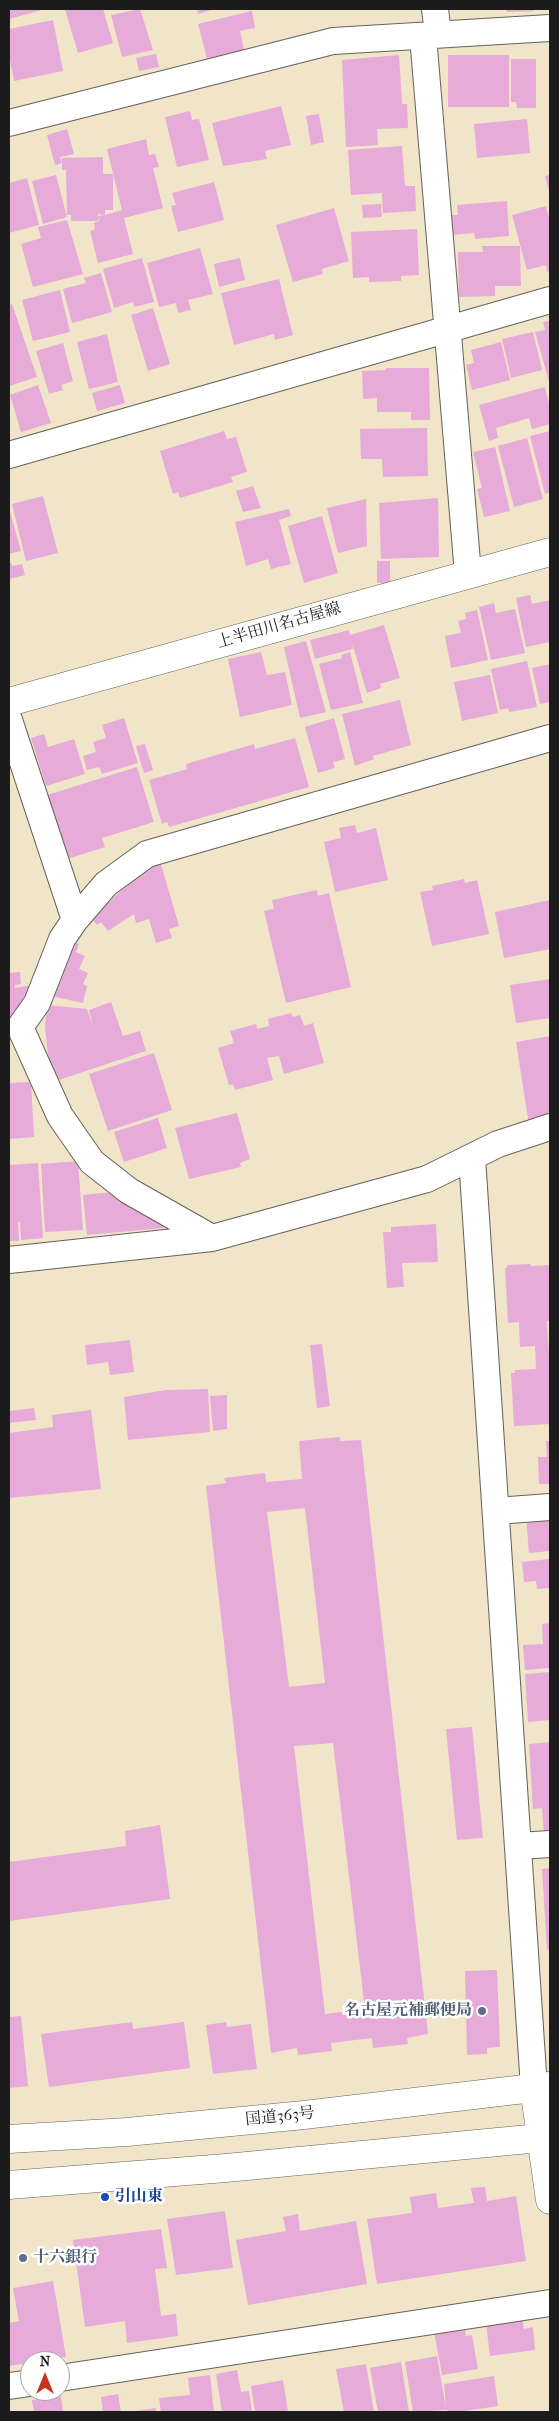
<!DOCTYPE html>
<meta charset="utf-8">
<style>
body{margin:0}
#map{position:relative;width:559px;height:2421px;overflow:hidden;background:#f0e5c9;font-family:"IM FELL French Canon",serif}
canvas{display:block}
.frame{position:absolute;inset:0;border:10px solid #1c1c1c;pointer-events:none}
.north{position:absolute;left:20px;top:2351px;width:50px;height:50px;box-sizing:border-box;background:#fff;border:1px solid #a4a4a4;border-radius:50%;rotate:0deg;font-size:14px;font-weight:700;line-height:20px;text-align:center;color:#1c1c1c}
.north::after{content:'';display:block;margin:auto;width:18px;height:22px;background:#c8321e;clip-path:polygon(50% 0,100% 100%,50% 72%,0 100%)}
</style>
<div id="map">
<canvas width="559" height="2421"></canvas>
<div class="frame"></div>
<div class="north">N</div>
</div>
<script>
const ctx = document.querySelector('canvas').getContext('2d');
ctx.lineJoin = 'round';
function fill(path, color) {
  ctx.fillStyle = color;
  ctx.fill(path, 'evenodd');
}
function toPath(rows) {
  const path = new Path2D();
  for (const r of rows) {
    path.moveTo(r[0], r[1]);
    for (let i = 2; i < r.length; i += 2) path.lineTo(r[i], r[i + 1]);
  }
  return path;
}
function trace(path, color, width, dash) {
  ctx.strokeStyle = color;
  ctx.lineWidth = width;
  ctx.lineCap = dash ? 'butt' : 'round';
  ctx.setLineDash(dash || []);
  ctx.stroke(path);
}
function write(font, color, halo, rows, align = 'center') {
  ctx.font = font + ' "IM FELL French Canon","Noto Serif JP",serif';
  ctx.lineWidth = 5;
  ctx.setLineDash([]);
  ctx.textBaseline = 'middle';
  ctx.strokeStyle = halo;
  ctx.fillStyle = color;
  for (const [text, x, y, turn = 0] of rows) {
    ctx.save();
    ctx.translate(x, y);
    ctx.rotate((+turn || 0) * Math.PI / 180);
    ctx.textAlign = isNaN(turn) ? turn : align;
    if (halo) ctx.strokeText(text, 0, 0);
    ctx.fillText(text, 0, 0);
    ctx.restore();
  }
}
const building = toPath([
 [9,9,46,9,9,19],
 [65,9,103,9,113,43,78,53],
 [140,9,153,50,122,57,111,15],
 [197,9,215,9,198,14],
 [507,9,533,9,534,11,507,12],
 [252,11,255,28,240,31,244,50,207,59,198,24],
 [53,20,63,71,14,81,9,55,9,29],
 [156,54,159,67,139,71,136,58],
 [399,55,402,104,407,104,408,128,377,129,378,145,346,147,342,60],
 [448,55,509,55,509,107,448,107],
 [511,59,536,59,536,108,517,108,516,102,511,102],
 [281,106,291,145,265,151,267,159,223,166,212,123],
 [190,111,192,120,199,119,209,160,177,167,165,117],
 [319,114,324,142,311,145,306,116],
 [527,119,530,153,477,158,474,124],
 [67,129,74,154,60,157,62,163,62,158,103,157,103,174,113,174,113,210,105,210,105,215,122,210,107,149,146,139,149,155,155,154,159,167,153,168,163,208,124,218,133,254,98,263,90,231,95,229,94,223,99,221,98,216,105,215,98,214,98,221,71,221,71,215,67,215,66,170,62,170,62,163,55,165,47,135],
 [402,146,405,186,415,186,416,211,383,213,382,193,351,195,348,150],
 [56,175,67,217,43,224,32,181],
 [550,175,550,195,545,176],
 [27,178,39,225,9,233,9,183],
 [214,182,224,220,178,232,171,206,176,205,172,193],
 [507,201,509,236,475,239,474,233,452,235,451,215,458,215,457,205],
 [381,204,382,217,363,218,362,205],
 [546,206,550,222,550,271,547,272,546,265,527,270,512,215],
 [334,208,349,261,322,269,323,274,293,282,276,225],
 [67,220,83,274,33,287,21,244,41,238,38,227],
 [417,229,419,275,401,276,401,281,369,282,369,277,353,278,351,232],
 [482,246,520,246,521,286,495,286,495,296,459,297,458,252,483,252],
 [200,248,213,294,188,300,191,310,178,313,176,303,159,307,147,263],
 [142,258,154,302,134,307,133,302,114,308,103,269],
 [240,258,245,280,219,287,214,264],
 [101,273,112,312,72,323,63,289,86,283,84,278],
 [279,279,293,335,275,340,274,334,234,345,221,293],
 [60,290,70,332,33,341,22,300],
 [12,304,37,377,9,386,9,305],
 [153,308,170,364,148,371,131,315],
 [550,321,550,385,535,332,545,330,543,322],
 [533,332,542,370,511,378,502,339],
 [107,334,118,382,89,389,77,342],
 [501,342,510,380,472,390,466,365,474,363,471,350],
 [63,343,73,381,61,385,63,390,49,394,36,351],
 [386,368,429,368,430,420,411,420,411,412,377,412,377,398,363,399,362,371,386,370],
 [38,385,51,423,21,432,10,395],
 [120,385,125,403,97,411,92,393],
 [545,387,550,407,550,424,532,429,529,418,496,428,498,438,489,441,479,405],
 [427,428,428,476,383,477,382,459,361,459,360,429],
 [224,431,227,439,236,437,247,472,231,477,233,482,180,498,178,492,173,494,160,451],
 [550,431,550,492,545,494,530,436],
 [527,438,543,499,514,507,498,446],
 [495,447,510,511,484,517,477,489,482,488,473,452],
 [253,486,261,508,243,512,236,491],
 [43,496,58,553,26,561,12,504],
 [438,498,439,557,381,559,379,503],
 [366,499,367,546,338,553,327,508],
 [9,508,21,551,9,554],
 [289,509,291,516,279,520,291,564,271,569,268,559,246,566,235,522],
 [322,516,338,573,304,583,288,526],
 [377,561,390,561,390,583,377,583],
 [11,563,13,566,22,564,25,575,9,579,9,564],
 [530,595,532,604,550,600,550,642,526,647,516,598],
 [494,603,496,613,515,609,525,653,491,660,479,607],
 [477,610,488,660,451,668,445,636,461,633,458,621,466,619,465,613],
 [384,625,400,678,380,684,381,688,367,693,352,643,353,649,315,659,310,640,349,630,350,635],
 [306,641,326,712,300,718,284,647],
 [261,652,267,675,285,672,292,705,240,717,228,659],
 [350,652,363,703,331,710,319,664,342,658,341,655],
 [527,661,537,707,509,712,508,708,500,710,491,669],
 [550,664,550,702,540,704,532,668],
 [490,675,498,713,462,721,454,682],
 [400,700,411,745,373,756,374,759,355,766,342,714],
 [124,718,138,763,102,774,99,767,87,770,83,756,96,752,93,742,106,738,102,725],
 [334,718,345,759,333,762,335,768,318,773,305,727],
 [44,734,48,747,74,739,85,774,46,786,31,738],
 [295,738,309,787,169,827,167,822,162,824,149,780,187,769,186,764,254,744,255,749],
 [145,744,153,770,144,773,136,746],
 [137,767,154,822,102,838,105,847,64,860,44,796],
 [355,825,357,833,376,828,388,880,335,892,324,842,341,838,339,828],
 [160,861,179,926,169,929,172,938,156,943,149,919,136,923,134,914,108,931,101,922,97,925,92,919,136,876],
 [464,879,465,883,477,880,489,934,432,946,420,892,433,890,432,886],
 [317,890,318,896,329,893,351,987,286,1003,264,911,274,909,272,900],
 [550,900,550,949,504,958,495,912],
 [69,940,79,944,76,952,85,956,79,969,88,973,83,984,87,986,83,1003,51,996],
 [20,972,21,984,15,985,15,988,33,985,17,1018,9,1019,9,973],
 [550,979,550,1018,516,1023,510,985],
 [111,1002,123,1036,140,1031,146,1051,56,1081,49,1062,45,1028,47,1005,87,1009,93,1027,89,1010],
 [291,1013,293,1017,300,1015,304,1026,313,1023,324,1063,284,1074,279,1056,267,1058,273,1080,235,1090,233,1084,229,1085,218,1048,234,1043,230,1031,256,1024,257,1029,269,1026,268,1019],
 [550,1036,550,1117,529,1125,516,1042],
 [154,1053,172,1110,108,1131,89,1074],
 [31,1082,34,1137,9,1139,9,1083],
 [237,1113,250,1159,240,1163,241,1167,189,1179,175,1128],
 [158,1118,167,1148,124,1162,114,1132],
 [78,1161,83,1230,45,1232,41,1164],
 [38,1163,43,1238,21,1240,20,1222,18,1222,19,1241,9,1241,9,1165],
 [114,1192,163,1218,164,1228,87,1235,83,1195],
 [436,1224,438,1262,402,1263,404,1287,387,1288,383,1232,391,1232,391,1227],
 [530,1264,531,1266,550,1265,550,1321,547,1321,550,1372,550,1424,514,1426,511,1373,515,1373,515,1370,536,1369,535,1346,520,1347,519,1322,508,1323,505,1268,507,1268,507,1265],
 [130,1340,134,1372,110,1375,108,1362,87,1365,85,1345],
 [322,1344,330,1406,317,1408,310,1345],
 [208,1389,210,1432,128,1440,124,1397,166,1390],
 [227,1395,227,1429,213,1431,210,1396],
 [34,1408,36,1420,9,1423,9,1411],
 [91,1410,101,1489,9,1498,9,1433,53,1427,52,1415],
 [339,1437,341,1441,361,1440,428,2034,407,2038,408,2044,373,2048,372,2038,331,2043,332,2051,298,2055,297,2048,271,2053,206,1486,226,1483,224,1478,265,1473,266,1482,302,1479,299,1441],
 [305,1508,325,1683,289,1687,267,1512],
 [333,1743,365,2009,325,2014,294,1746],
 [546,1441,550,1441,550,1484,539,1484,538,1457,547,1457],
 [550,1513,550,1551,529,1553,526,1515],
 [550,1559,550,1588,537,1589,536,1581,524,1582,522,1562],
 [550,1623,550,1668,525,1670,523,1645,543,1644,542,1624],
 [550,1672,550,1720,528,1722,525,1674],
 [472,1727,483,1838,457,1840,446,1729],
 [550,1742,550,1833,544,1833,542,1808,533,1809,529,1744],
 [160,1825,170,1899,9,1921,9,1862,126,1846,125,1831],
 [550,1868,550,1949,547,1950,542,1869],
 [497,1970,500,2047,487,2048,487,2054,467,2055,465,1971],
 [21,2016,28,2086,9,2088,9,2017],
 [132,2022,133,2029,184,2022,190,2068,49,2087,41,2034],
 [226,2022,227,2027,251,2024,257,2069,213,2074,206,2025],
 [485,2187,487,2201,516,2196,526,2261,377,2284,367,2219,412,2213,410,2197,436,2193,438,2208,474,2203,471,2188],
 [225,2211,233,2268,176,2275,167,2219],
 [298,2214,300,2231,356,2221,367,2284,248,2305,236,2240,286,2231,283,2217],
 [161,2229,167,2268,155,2269,161,2316,176,2314,178,2336,127,2343,125,2321,85,2327,73,2240],
 [53,2281,66,2357,9,2366,9,2323,19,2321,13,2288],
 [522,2318,524,2329,533,2327,535,2350,490,2356,486,2323],
 [464,2325,466,2336,472,2335,478,2369,442,2375,434,2331],
 [437,2356,446,2408,444,2384,494,2376,498,2406,458,2412,448,2412,447,2410,413,2412,405,2362],
 [401,2362,409,2412,378,2412,370,2368],
 [366,2364,374,2412,344,2412,336,2369],
 [237,2370,241,2392,249,2391,252,2412,222,2412,216,2374],
 [210,2375,214,2412,161,2412,159,2398,190,2395,188,2378],
 [283,2380,288,2412,255,2412,251,2386],
 [118,2394,121,2412,103,2412,101,2397],
 [61,2396,63,2412,34,2412,32,2400],
 [156,2408,156,2412,135,2412,135,2411]
]);
const street = toPath([
 [435,9,438,34],
 [423,36,468,574],
 [9,123,333,41,550,28],
 [9,455,550,300],
 [9,720,75,920],
 [472,1158,534,2088],
 [212,1238,129,1191,92,1162,60,1116,20,1027,37,1003,62,939,75,920,106,884,147,854,550,738],
 [9,1260,212,1238,427,1179,498,1144,550,1127],
 [496,1511,550,1507],
 [518,1846,550,1844],
 [60,2378,550,2303],
 [9,2386,30,2383]
]);
const secondary = toPath([
 [9,702,550,552],
 [534,2088,550,2200]
]);
const highway = toPath([
 [9,2139,127,2132,304,2115,550,2086],
 [9,2185,226,2168,550,2137]
]);
const markers = [
 [482,2011,5,"#5c6f8a"],
 [105,2197,5,"#1a4fb4"],
 [23,2258,5,"#5c6f8a"]
];
const streetNames = [
 ["上半田川名古屋線",279,626,-16],
 ["国道363号",280,2117,-6]
];
const serviceNames = [
 ["名古屋元補郵便局",472,2011],
 ["十六銀行",33,2258,"left"]
];
const transitNames = [
 ["引山東",115,2197]
];
fill(building, '#e6abd8');
trace(street, '#666259', 28);
trace(secondary, '#666259', 29);
trace(highway, '#666259', 29);
trace(street, '#fff', 26);
trace(secondary, '#fff', 28);
trace(highway, '#fff', 28);
for (const [x, y, r, color] of markers) {
  const dot = new Path2D();
  dot.arc(x, y, r, 0, 2 * Math.PI);
  ctx.fillStyle = color;
  ctx.fill(dot);
  trace(dot, '#fff', 2);
}
write('16px', '#1c1c1c', '#fff', streetNames);
write('bold 16px', '#4e5e75', '#fff', serviceNames, 'right');
write('bold 16px', '#164399', '#fff', transitNames, 'left');
</script>
